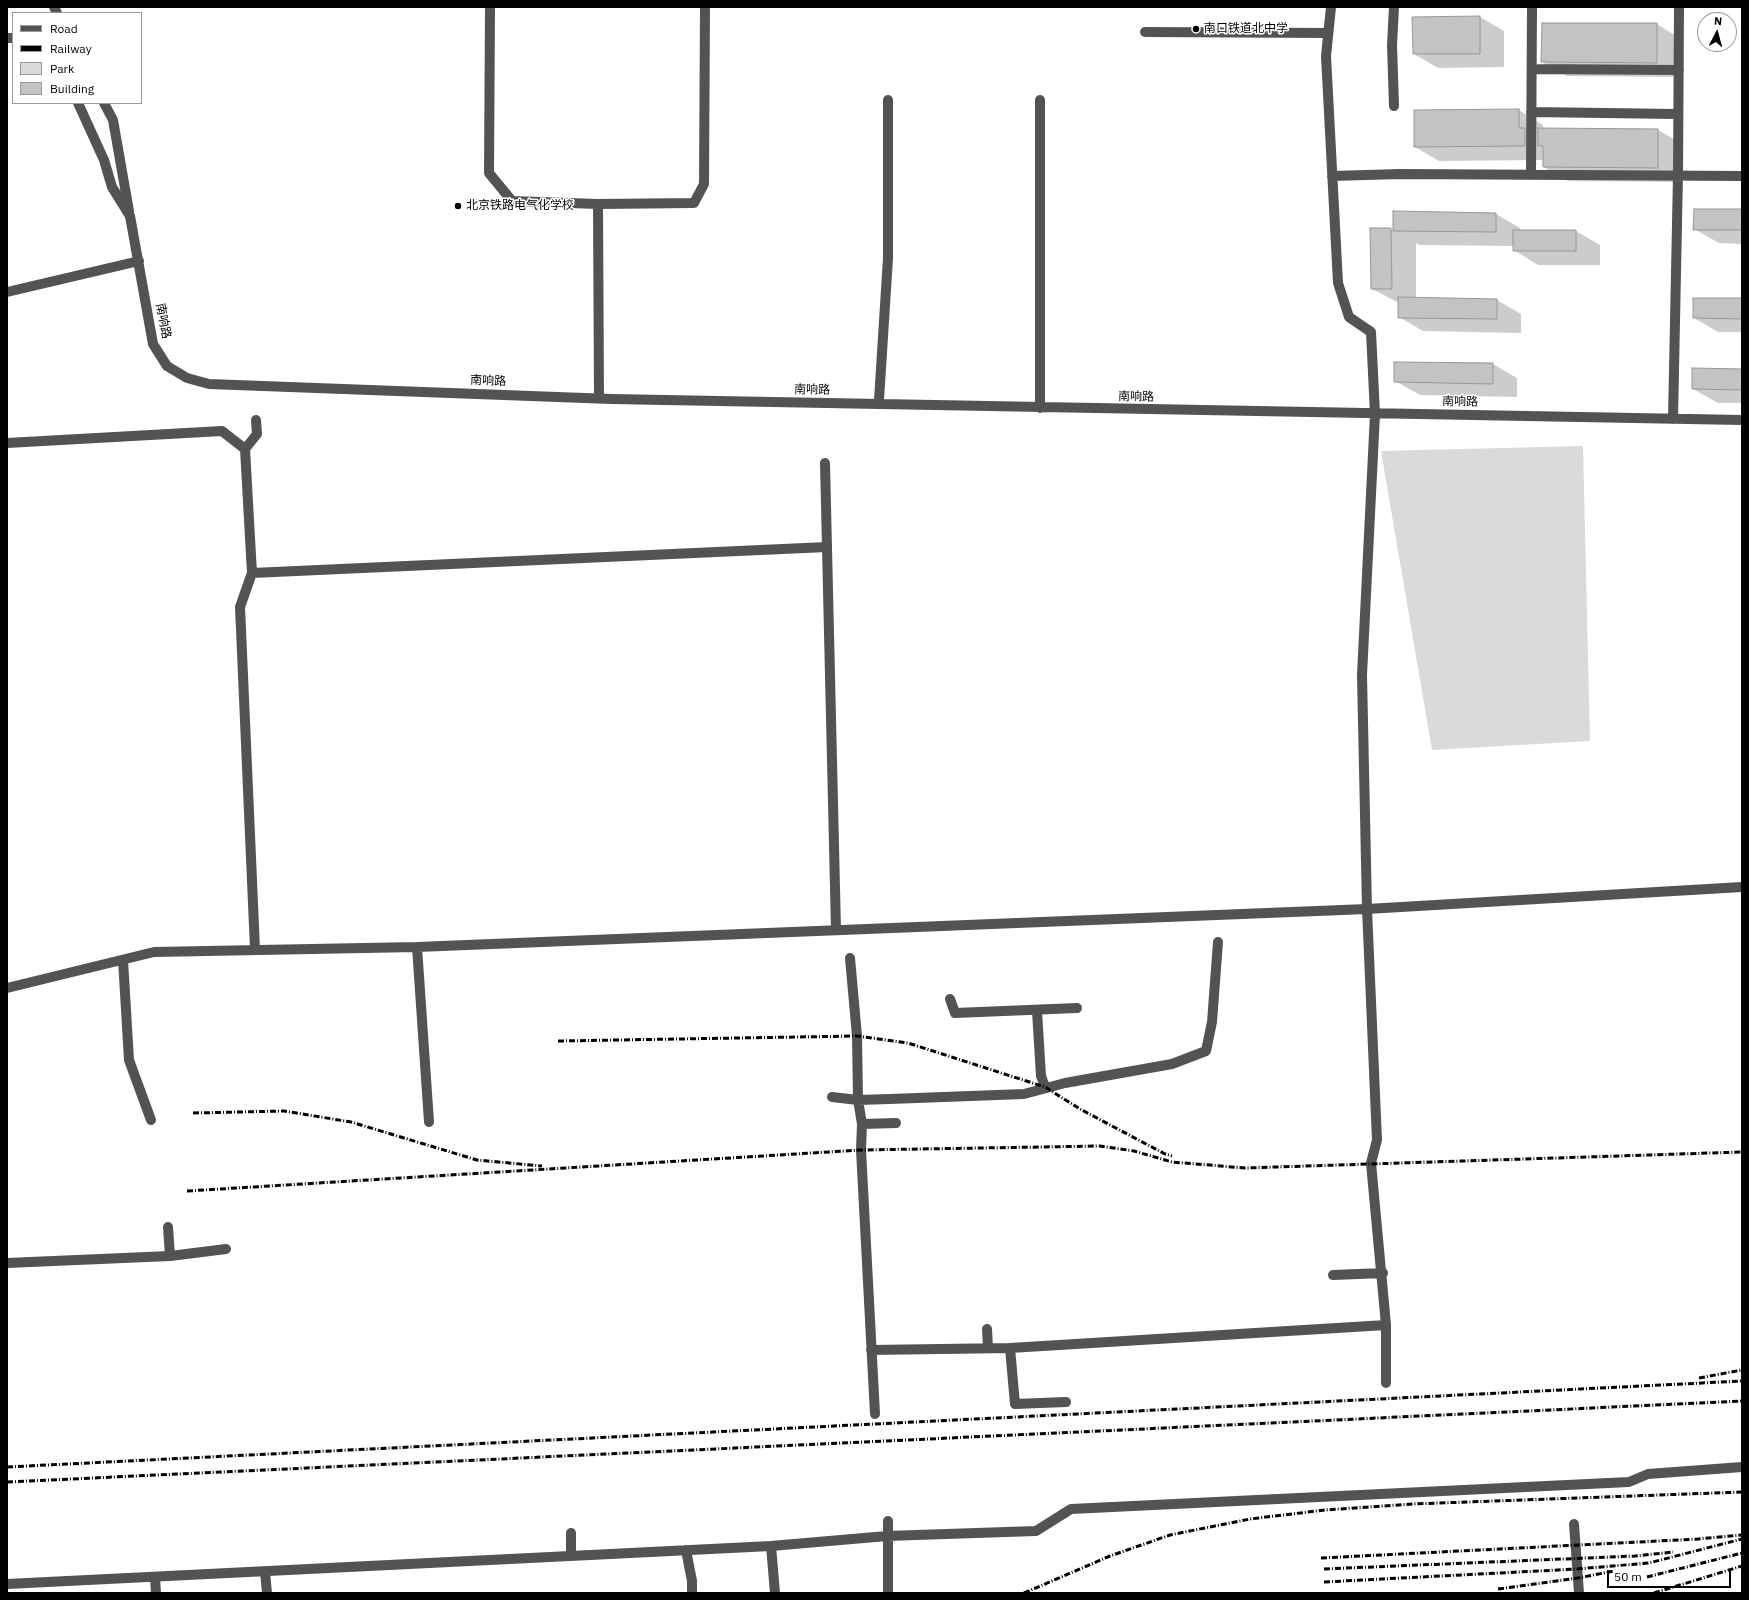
<!DOCTYPE html>
<meta charset="utf-8">
<style>
body{margin:0}
#map{position:relative;width:1749px;height:1600px;overflow:hidden;background:#fff;font-family:"IBM Plex Sans",sans-serif}
canvas{display:block}
.frame{position:absolute;inset:0;border:8px solid #000;pointer-events:none}
.legend{position:absolute;left:12px;top:12px;width:130px;height:92px;box-sizing:border-box;background:#fff;border:1px solid #999;margin:0;padding:5px 7px;list-style:none;font-size:12px;color:#000}
.legend li{display:flex;align-items:center;gap:8px;height:20px}
.legend b{width:20px;border:1px solid #999}
.north{position:absolute;left:1697px;top:12px;width:40px;height:40px;box-sizing:border-box;background:#fff;border:1px solid #999;border-radius:50%;rotate:6deg;font-size:11px;font-weight:700;line-height:16px;text-align:center;color:#000}
.north::after{content:'';display:block;margin:auto;width:14px;height:18px;background:#000;clip-path:polygon(50% 0,100% 100%,50% 72%,0 100%)}
.scale{position:absolute;left:1607px;top:1570px;width:124px;height:18px;box-sizing:border-box;border:2px solid #000;border-top:0;padding-left:5px;font-size:12px;line-height:14px;white-space:nowrap;color:#000;-webkit-text-stroke:3px #fff;paint-order:stroke}
</style>
<div id="map">
<canvas width="1749" height="1600"></canvas>
<div class="frame"></div>
<ul class="legend">
<li><b style="height:5px;background:#535353"></b>Road</li>
<li><b style="height:5px;background:#000"></b>Railway</li>
<li><b style="height:11px;background:#dadada"></b>Park</li>
<li><b style="height:11px;background:#c3c3c3"></b>Building</li>
</ul>
<div class="north">N</div>
<div class="scale">50 m</div>
</div>
<script>
const ctx = document.querySelector('canvas').getContext('2d');
ctx.lineJoin = 'round';
function fill(path, color) {
  ctx.fillStyle = color;
  ctx.fill(path, 'evenodd');
}
function toPath(rows) {
  const path = new Path2D();
  for (const r of rows) {
    path.moveTo(r[0], r[1]);
    for (let i = 2; i < r.length; i += 2) path.lineTo(r[i], r[i + 1]);
  }
  return path;
}
function trace(path, color, width, dash) {
  ctx.strokeStyle = color;
  ctx.lineWidth = width;
  ctx.lineCap = dash ? 'butt' : 'round';
  ctx.setLineDash(dash || []);
  ctx.stroke(path);
}
function write(font, color, halo, rows, align = 'center') {
  ctx.font = font + ' "IBM Plex Sans","Noto Sans SC",sans-serif';
  ctx.lineWidth = 3;
  ctx.setLineDash([]);
  ctx.textBaseline = 'middle';
  ctx.strokeStyle = halo;
  ctx.fillStyle = color;
  for (const [text, x, y, turn = 0] of rows) {
    ctx.save();
    ctx.translate(x, y);
    ctx.rotate((+turn || 0) * Math.PI / 180);
    ctx.textAlign = isNaN(turn) ? turn : align;
    if (halo) ctx.strokeText(text, 0, 0);
    ctx.fillText(text, 0, 0);
    ctx.restore();
  }
}
const green = toPath([
 [1583,446,1590,741,1432,750,1381,451]
]);
const shadow = toPath([
 [1480,17,1504,31,1504,67,1438,68,1414,54],
 [1657,24,1681,39,1681,77,1567,76,1542,62],
 [1519,110,1543,125,1543,129,1658,130,1683,144,1683,182,1568,181,1544,167,1544,160,1439,161,1415,147],
 [1742,210,1742,244,1719,243,1694,229],
 [1496,214,1520,228,1520,231,1576,231,1600,245,1600,265,1538,265,1514,250,1514,246,1419,245,1416,243,1416,299,1497,300,1521,314,1521,333,1423,331,1399,317,1399,303,1372,289,1371,229,1391,229,1394,230],
 [1742,299,1742,332,1718,332,1694,318],
 [1493,364,1517,378,1517,397,1420,395,1395,381],
 [1742,370,1742,403,1718,403,1693,389]
]);
const building = toPath([
 [1480,16,1480,54,1413,54,1412,17,1480,16],
 [1542,23,1657,23,1657,63,1541,62,1542,23],
 [1519,109,1519,128,1525,128,1525,146,1414,147,1414,110,1519,109],
 [1538,128,1658,129,1658,168,1543,167,1543,146,1538,146,1538,128],
 [1694,209,1742,209,1742,230,1693,230,1694,209],
 [1393,211,1496,213,1496,232,1393,231,1393,211],
 [1370,228,1391,228,1392,289,1371,289,1370,228],
 [1513,230,1576,230,1576,251,1513,251,1513,230],
 [1398,297,1497,299,1497,319,1398,318,1398,297],
 [1693,298,1742,298,1742,319,1693,318,1693,298],
 [1394,362,1493,363,1493,384,1394,382,1394,362],
 [1692,368,1742,369,1742,390,1692,389,1692,368]
]);
const minor = toPath([
 [54,7,57,13],
 [490,7,489,173,512,201,598,204],
 [1331,7,1326,56,1338,283,1349,317,1371,332,1375,414,1362,675,1367,909,1377,1140,1371,1163,1386,1325,1386,1383],
 [1145,32,1328,33],
 [7,38,13,38],
 [1532,69,1679,70],
 [1040,100,1040,408],
 [78,103,104,160,112,187,130,216,153,344,167,366,187,378,209,384,611,399,1742,420],
 [104,103,113,120,129,211],
 [1394,106,1392,45,1394,7],
 [1531,112,1677,114],
 [1531,175,1532,7],
 [1332,176,1400,174,1742,176],
 [7,292,139,261],
 [599,398,598,204,694,203,704,184,705,7],
 [879,400,888,258,888,100],
 [1673,419,1678,175,1679,7],
 [7,443,222,431,245,449],
 [825,463,836,930],
 [252,573,827,547],
 [417,947,429,1122],
 [255,949,240,607,252,573,245,449,257,434,256,420],
 [850,958,857,1036,858,1100,862,1124,861,1150,875,1414],
 [123,960,129,1060,151,1120],
 [7,988,154,952,417,947,1367,909,1742,887],
 [950,999,955,1013,1077,1008],
 [1037,1011,1041,1076,1045,1087],
 [832,1097,858,1100,890,1099,1024,1094,1065,1083,1172,1064,1206,1051,1212,1022,1218,942],
 [862,1124,896,1123],
 [168,1227,170,1256],
 [7,1263,170,1256,226,1249],
 [1333,1275,1383,1273],
 [987,1329,988,1348],
 [1010,1348,1015,1404,1066,1402],
 [871,1350,1010,1348,1386,1325],
 [888,1521,888,1593],
 [1574,1524,1579,1593],
 [771,1546,775,1593],
 [686,1550,692,1581,692,1593],
 [571,1556,571,1533],
 [265,1572,267,1593],
 [155,1578,156,1593],
 [7,1584,771,1546,887,1536,1036,1531,1071,1509,1629,1482,1648,1474,1742,1467]
]);
const rail = toPath([
 [558,1041,857,1036,908,1043,1045,1087,1080,1109,1165,1154,1172,1156],
 [193,1113,284,1111,351,1122,477,1160,542,1166],
 [187,1191,861,1150,1100,1146,1134,1151,1172,1162,1245,1168,1742,1152],
 [1699,1378,1742,1370],
 [7,1467,1742,1381],
 [7,1482,1742,1401],
 [1321,1558,1698,1539,1742,1535],
 [1324,1569,1635,1556,1673,1552],
 [1647,1577,1742,1553],
 [1324,1582,1577,1569,1649,1563,1742,1539],
 [1498,1589,1578,1578,1614,1571],
 [1024,1593,1110,1556,1170,1535,1250,1519,1325,1510,1412,1504,1742,1492],
 [1654,1593,1742,1566]
]);
const markers = [
 [1196,29,4,"#000"],
 [458,206,4,"#000"]
];
const poiNames = [
 ["南口铁道北中学",1204,29],
 ["北京铁路电气化学校",466,206]
];
const streetNames = [
 ["南响路",163,321,79],
 ["南响路",488,381,2],
 ["南响路",812,390,1],
 ["南响路",1136,397,1],
 ["南响路",1460,402,1]
];
fill(green, '#dadada');
fill(shadow, '#0003');
fill(building, '#c3c3c3');
trace(building, '#979797', 1);
trace(minor, '#535353', 10);
trace(rail, '#000', 3, [6, 2, 1, 2]);
for (const [x, y, r, color] of markers) {
  const dot = new Path2D();
  dot.arc(x, y, r, 0, 2 * Math.PI);
  ctx.fillStyle = color;
  ctx.fill(dot);
  trace(dot, '#fff', 1.5);
}
write('12px', '#000', '#fff', poiNames, 'left');
write('12px', '#000', '#fff', streetNames);
</script>
